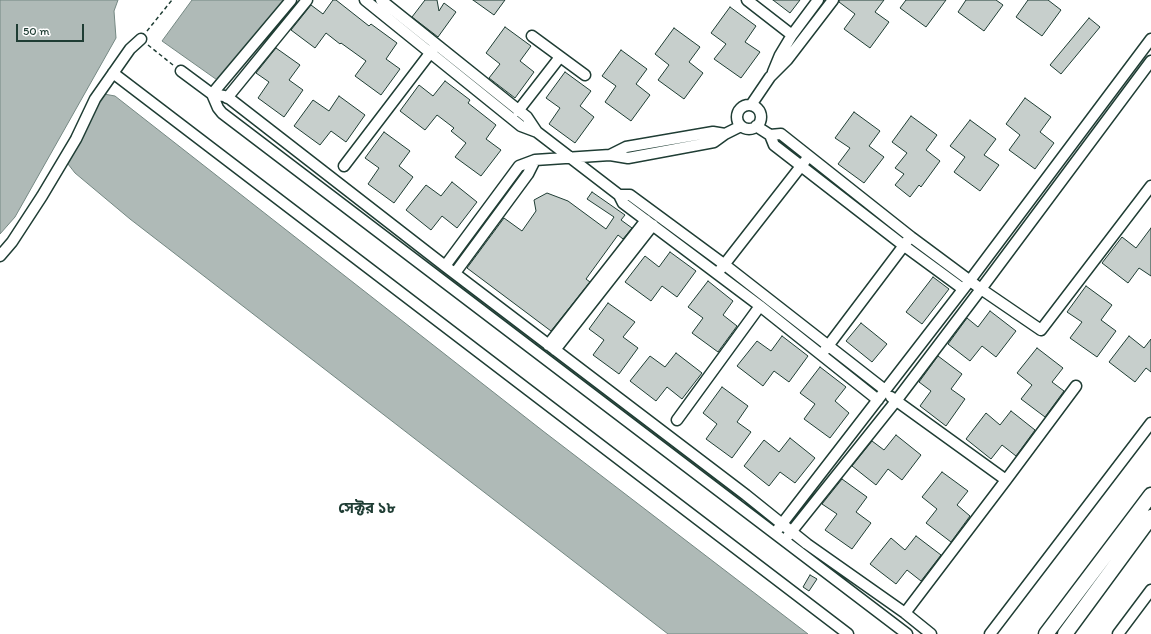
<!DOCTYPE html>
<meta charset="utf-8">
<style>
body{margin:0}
#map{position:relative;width:1151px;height:634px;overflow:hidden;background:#fff;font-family:Itim,sans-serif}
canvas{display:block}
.scale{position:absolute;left:16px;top:24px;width:68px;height:18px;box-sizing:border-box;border:2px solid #1f3d34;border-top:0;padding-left:5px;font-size:12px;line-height:14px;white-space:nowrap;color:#1f3d34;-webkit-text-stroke:3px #fff;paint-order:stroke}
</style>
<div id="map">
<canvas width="1151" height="634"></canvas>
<div class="scale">50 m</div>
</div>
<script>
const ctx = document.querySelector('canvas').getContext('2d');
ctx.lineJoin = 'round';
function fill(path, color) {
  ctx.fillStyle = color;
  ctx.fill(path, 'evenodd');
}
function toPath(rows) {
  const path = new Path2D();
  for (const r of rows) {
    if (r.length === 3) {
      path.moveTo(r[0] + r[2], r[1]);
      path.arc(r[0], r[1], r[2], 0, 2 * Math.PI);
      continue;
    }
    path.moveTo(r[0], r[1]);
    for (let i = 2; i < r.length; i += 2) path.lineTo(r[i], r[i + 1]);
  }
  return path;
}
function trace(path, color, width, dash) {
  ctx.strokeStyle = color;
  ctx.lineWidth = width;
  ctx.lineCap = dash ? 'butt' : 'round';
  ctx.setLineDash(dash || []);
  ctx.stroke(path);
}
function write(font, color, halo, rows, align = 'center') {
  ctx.font = font + ' Itim,"Noto Sans Bengali",sans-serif';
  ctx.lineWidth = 3.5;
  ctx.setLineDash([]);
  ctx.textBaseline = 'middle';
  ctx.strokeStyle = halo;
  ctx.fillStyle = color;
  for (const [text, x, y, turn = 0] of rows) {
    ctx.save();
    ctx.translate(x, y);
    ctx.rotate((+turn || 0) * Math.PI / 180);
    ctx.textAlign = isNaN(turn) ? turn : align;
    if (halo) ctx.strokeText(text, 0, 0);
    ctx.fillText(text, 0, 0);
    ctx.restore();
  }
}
const water = toPath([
 [0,0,118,0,114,11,116,38,15,217,0,234,0,0],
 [192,0,284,0,220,82,162,41,192,0],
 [104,94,115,96,543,431,808,634,668,634,130,219,75,173,61,155,88,104,104,94]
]);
const building = toPath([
 [333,0,336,0,369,26,371,24,397,43,386,59,400,69,381,95,355,76,366,61,341,43,340,44,326,33,315,48,291,30,311,5,323,14,333,0],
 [425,0,437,0,439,11,444,3,456,12,438,37,412,17,425,0],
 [473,0,505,0,494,15,473,0],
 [773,0,800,0,790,13,773,0],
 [839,0,884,0,875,12,889,22,870,48,844,29,855,14,839,2,839,0],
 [906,0,946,0,926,27,900,8,906,0],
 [966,0,996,0,1003,5,984,31,958,12,966,0],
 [1028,0,1048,0,1061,10,1042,36,1016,17,1028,0],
 [730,7,756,26,745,42,760,52,741,78,714,59,726,44,711,33,730,7],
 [1089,18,1100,27,1061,74,1050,65,1089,18],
 [505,27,531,46,520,61,534,72,515,98,489,78,500,64,486,53,505,27],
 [674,28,700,47,689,62,703,73,684,99,658,80,669,65,655,54,674,28],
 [276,48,300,65,289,80,303,90,284,117,258,98,269,82,256,73,276,48],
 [621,50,647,69,636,84,650,95,631,121,605,102,616,86,602,76,621,50],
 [565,72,591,91,580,106,594,117,575,143,549,124,560,108,546,98,565,72],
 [445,81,470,100,468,103,496,125,486,139,501,150,481,176,455,157,466,143,451,131,454,128,437,115,425,130,400,111,419,85,433,96,445,81],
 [339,96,365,115,346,142,331,131,320,145,294,126,313,100,329,111,339,96],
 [1025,98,1051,117,1040,132,1054,143,1035,169,1009,150,1020,135,1006,124,1025,98],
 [854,112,880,131,869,146,884,157,864,183,838,164,850,148,835,138,854,112],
 [911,116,937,135,926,150,940,161,921,187,919,185,910,197,895,185,904,174,895,168,907,153,892,142,911,116],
 [970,120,996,139,984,155,999,165,980,191,954,172,965,157,950,146,970,120],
 [384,132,410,151,399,166,413,177,394,203,368,184,379,168,365,158,384,132],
 [452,182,477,202,457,228,442,216,431,230,406,210,426,185,441,196,452,182],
 [592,192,625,215,621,220,632,228,623,239,618,235,586,279,590,282,551,331,467,268,504,218,522,231,536,211,534,200,547,193,568,201,606,229,614,217,587,199,592,192],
 [1151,228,1151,276,1139,268,1128,283,1102,263,1122,237,1136,248,1151,228],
 [670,252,696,271,677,297,662,286,651,301,625,282,645,256,659,267,670,252],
 [933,277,949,289,922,324,906,312,933,277],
 [708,281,733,301,723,315,737,326,718,352,692,333,703,318,688,307,708,281],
 [1086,286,1112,305,1101,320,1116,331,1097,357,1070,338,1082,322,1067,312,1086,286],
 [608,303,635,322,623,337,638,348,619,374,593,355,604,340,589,329,608,303],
 [990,311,1016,331,996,357,982,346,970,361,948,344,967,318,978,327,990,311],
 [861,323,887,344,872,362,846,341,861,323],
 [782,336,808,356,789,382,774,371,763,386,737,366,757,341,771,351,782,336],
 [1129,336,1144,348,1151,339,1151,372,1146,368,1135,382,1109,362,1129,336],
 [1037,348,1063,368,1052,382,1064,391,1045,417,1021,399,1032,385,1017,373,1037,348],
 [676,353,702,373,682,399,667,387,656,401,630,381,650,356,665,367,676,353],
 [938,356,962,374,951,389,965,399,946,426,920,406,931,391,919,382,938,356],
 [820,367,846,387,835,401,849,413,830,438,804,419,815,404,800,393,820,367],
 [722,387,748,406,737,422,751,432,732,458,706,439,717,424,703,413,722,387],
 [1011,411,1035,430,1016,456,1002,445,991,459,966,439,986,413,1000,425,1011,411],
 [896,435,921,455,902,480,888,469,876,485,852,466,872,441,884,450,896,435],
 [790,438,815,458,795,483,780,472,769,486,744,466,764,440,779,452,790,438],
 [942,472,968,491,957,505,970,516,951,542,926,523,937,509,922,497,942,472],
 [842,479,867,497,856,512,871,523,852,549,825,530,837,514,822,504,842,479],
 [916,536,941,555,921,581,907,570,896,584,870,564,891,538,905,550,916,536],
 [810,575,817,579,809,591,803,587,810,575]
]);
const path = toPath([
 [147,31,172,0],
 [148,45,173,65]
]);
const street = toPath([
 [365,0,521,126,537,132,619,195,623,203,760,306,878,400],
 [381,0,527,117,537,132],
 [747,0,792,35],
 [532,36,585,75],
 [181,71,212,94,224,96,230,99,445,266,746,495,807,544,905,613,931,634],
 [773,72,780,55,792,35,818,0],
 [113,73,848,634],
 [212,94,218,108,222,113,907,634],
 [212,94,291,0],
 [227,98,307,0],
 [751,105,770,77,787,60,833,0],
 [749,117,12],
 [518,111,560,57],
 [756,126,770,135,774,145,903,245,963,289],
 [770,135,781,134,911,237,981,289,1041,330,1151,186],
 [610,155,626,147,713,132,725,134],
 [344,166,434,48],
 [619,195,630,195,725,265,885,390],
 [0,256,12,242,42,196,76,139,95,99,130,49,141,39],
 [445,266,519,166,535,160,610,155,628,158,714,142,725,134,741,126],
 [720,270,805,161],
 [455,273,528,174,535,160],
 [548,345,646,220],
 [555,350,653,225],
 [825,350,908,240],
 [891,397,1006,480],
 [677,420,760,306],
 [778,529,968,283,1151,39],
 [788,536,896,401,981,289,1151,61],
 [905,613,1006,480,1076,386],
 [990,634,1151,423],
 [1118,634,1151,590]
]);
const secondary = toPath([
 [1046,634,1151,495],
 [1065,634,1151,517]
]);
const quarterNames = [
 ["সেক্টর ১৮",367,509]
];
fill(water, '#afbab7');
trace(water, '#758883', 1);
fill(building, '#c7cfcc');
trace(building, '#1f3d34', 1);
trace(street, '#1f3d34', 13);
trace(secondary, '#1f3d34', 17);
trace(path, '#1f3d34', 1.5, [4, 3]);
trace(street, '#fff', 10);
trace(secondary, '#fff', 14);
write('bold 15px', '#1f3d34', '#fff', quarterNames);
</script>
